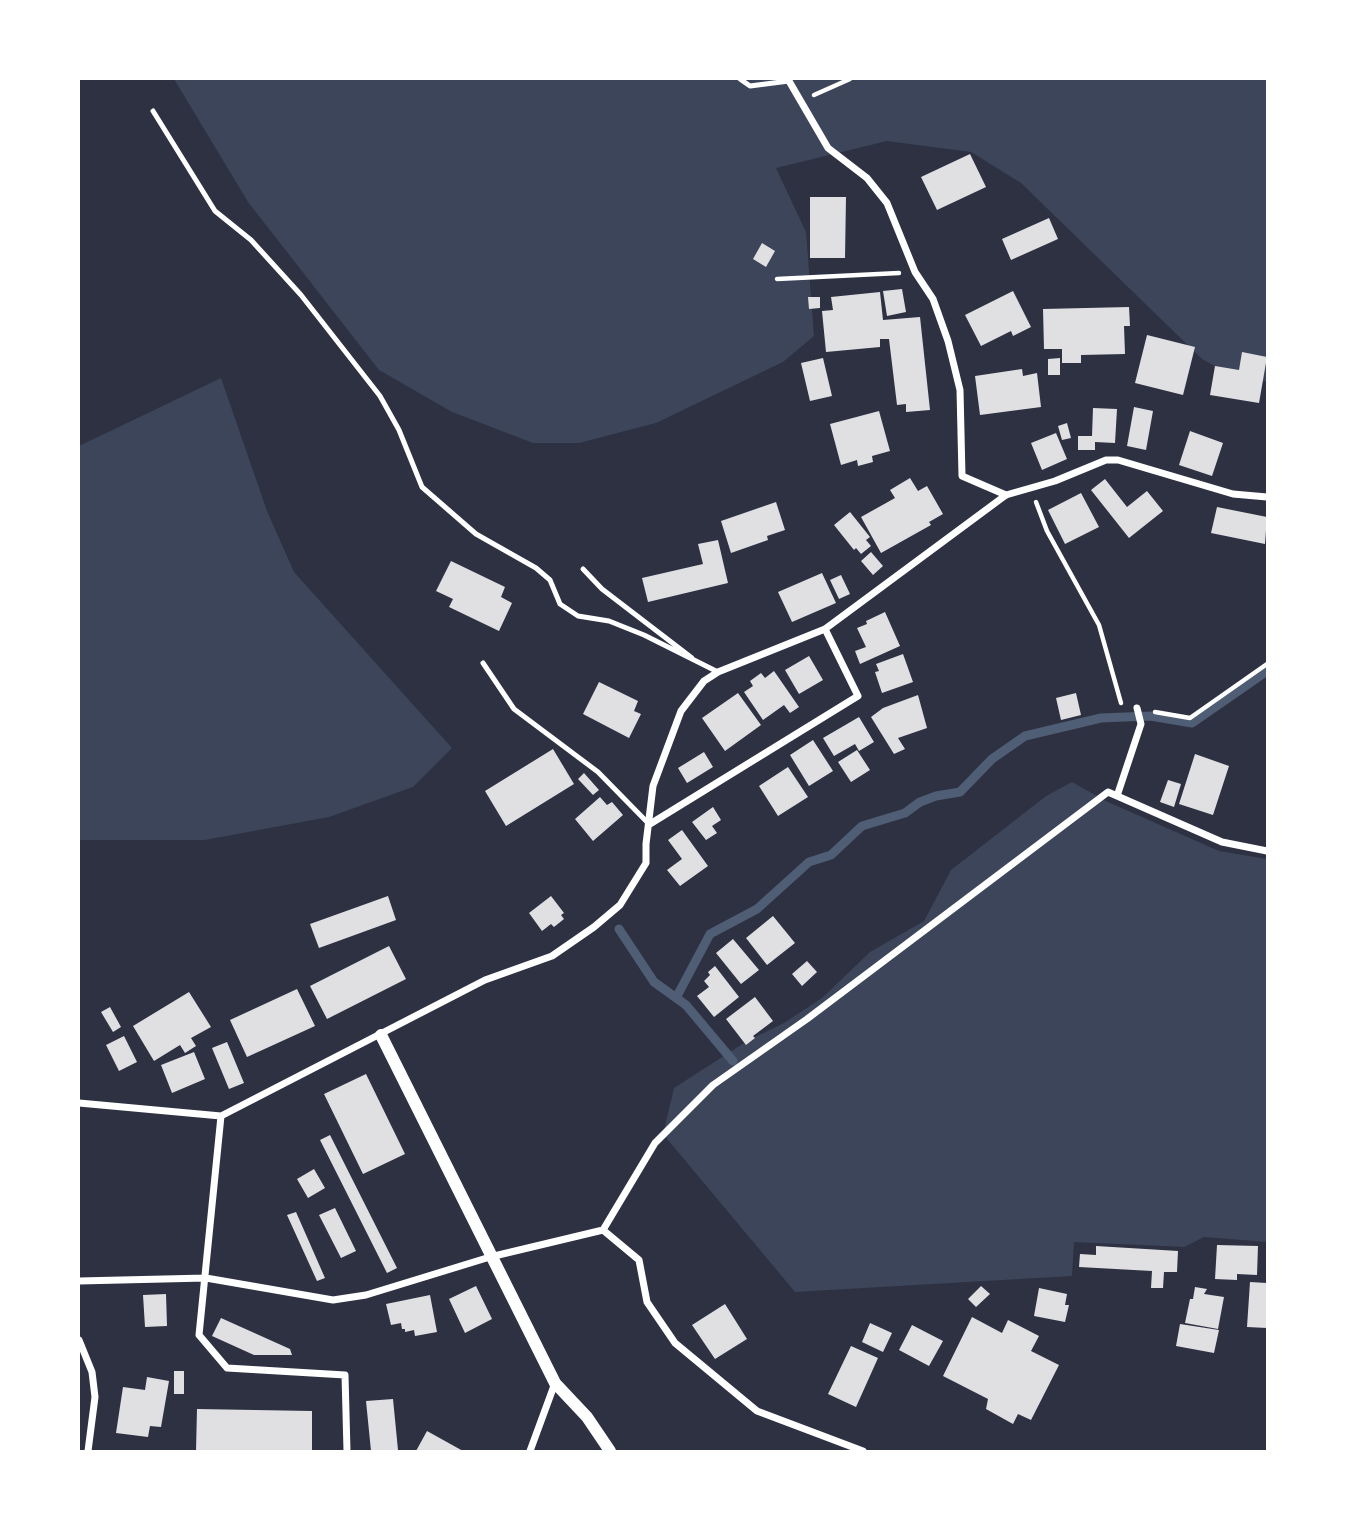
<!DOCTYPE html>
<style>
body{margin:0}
#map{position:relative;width:1346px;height:1530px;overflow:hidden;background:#2d3142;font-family:Figtree,sans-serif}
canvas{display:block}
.frame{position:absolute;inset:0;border:80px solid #fff;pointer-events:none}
</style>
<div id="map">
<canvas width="1346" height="1530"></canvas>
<div class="frame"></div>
</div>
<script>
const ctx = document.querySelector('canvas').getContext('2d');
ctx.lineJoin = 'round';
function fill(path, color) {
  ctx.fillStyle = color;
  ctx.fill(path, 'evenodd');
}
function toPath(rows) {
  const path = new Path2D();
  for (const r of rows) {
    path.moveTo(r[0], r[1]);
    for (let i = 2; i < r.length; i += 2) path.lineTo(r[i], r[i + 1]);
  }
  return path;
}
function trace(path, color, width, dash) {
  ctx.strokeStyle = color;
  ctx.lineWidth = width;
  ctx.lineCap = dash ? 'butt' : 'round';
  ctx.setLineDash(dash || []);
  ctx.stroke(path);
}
const green = toPath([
 [174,79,1267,79,1267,381,1241,381,1202,359,1021,183,971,152,887,141,776,168,806,232,814,336,783,362,656,423,579,443,533,443,452,412,379,370,248,202],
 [221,378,267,511,294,572,452,748,413,787,329,817,205,840,79,840,79,446],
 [1072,782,1108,802,1219,851,1267,859,1267,1242,1204,1237,1184,1247,1074,1242,1072,1276,795,1292,663,1134,674,1088,747,1041,784,1023,822,998,870,952,924,921,951,870,1046,796]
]);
const stream = toPath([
 [619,929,654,982,686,1005,733,1061],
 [676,998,710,934,757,909,809,862,831,855,862,826,905,813,920,802,936,796,960,792,992,759,1025,736,1101,718,1150,716,1192,723,1267,671]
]);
const building = toPath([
 [970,154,986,187,937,210,921,177],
 [810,197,846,197,845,258,810,258],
 [1049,218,1058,239,1011,260,1002,239],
 [762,243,775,251,766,267,753,259],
 [902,289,906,312,887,316,883,291],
 [1013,291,1031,327,1013,336,1011,331,981,346,965,315],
 [880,292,883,320,920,317,930,410,906,412,906,404,897,405,889,339,880,339,880,347,826,352,822,311,833,310,831,297],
 [808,297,820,297,820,308,809,309],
 [1129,307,1130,326,1124,326,1125,354,1081,355,1081,363,1062,363,1062,349,1044,349,1043,309],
 [1147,335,1195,347,1183,395,1135,383],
 [1242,352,1267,357,1259,403,1210,395,1215,366,1239,370],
 [823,358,832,396,810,401,801,363],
 [1060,358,1060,375,1048,375,1048,359],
 [1022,369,1023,376,1037,373,1041,407,980,415,975,376],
 [1134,407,1153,411,1146,450,1127,446],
 [1093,408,1117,409,1115,443,1095,442,1095,450,1078,450,1078,436,1092,436],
 [879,411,890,451,872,456,873,462,858,466,857,460,841,465,830,424],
 [1067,423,1071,438,1062,440,1058,426],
 [1190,431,1223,443,1212,476,1179,465],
 [1056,433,1067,459,1042,470,1031,443],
 [910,478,918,491,927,486,943,514,929,522,931,525,881,553,861,517,895,498,890,490],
 [1105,479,1127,507,1147,491,1163,511,1129,538,1091,490],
 [1081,493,1099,527,1065,544,1048,510],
 [776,502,785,530,767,536,768,540,731,553,721,521],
 [1217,507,1267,517,1265,544,1211,533],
 [850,512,870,537,866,540,871,546,861,554,856,548,854,550,834,525],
 [718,540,728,583,648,602,642,578,703,564,698,544],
 [871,552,883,566,873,575,861,561],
 [451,561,505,587,501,597,512,603,499,631,449,607,453,599,436,591],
 [822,573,836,603,792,622,778,592],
 [841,575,850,594,839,599,830,580],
 [885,612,900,646,860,664,855,651,866,647,857,628,867,624,866,621],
 [903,654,913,682,882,693,875,672,879,671,876,664],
 [809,656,823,680,799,694,785,670],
 [774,671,799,707,790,713,784,705,763,720,744,692,753,686,750,681,761,673,765,678],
 [599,682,638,701,634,711,641,714,629,738,583,714],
 [738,693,761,725,725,751,702,718],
 [1076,693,1081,715,1061,720,1056,698],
 [918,695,927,728,898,738,905,749,894,754,871,717,883,708],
 [859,717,874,742,859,751,855,744,834,756,823,738],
 [813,740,833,771,809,786,790,755],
 [553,749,574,784,506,826,485,791],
 [857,750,870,770,851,782,838,762],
 [704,752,713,767,687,783,678,768],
 [1195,754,1229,766,1213,815,1179,804],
 [788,767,808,797,778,816,759,786],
 [584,773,599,790,593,795,578,779],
 [1168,780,1181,784,1174,807,1160,802],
 [600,797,607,805,612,802,623,815,593,841,575,819],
 [713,807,721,820,712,826,717,833,706,840,692,822],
 [682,830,708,866,680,886,667,870,682,859,668,840],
 [388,896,396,920,319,948,310,924],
 [551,896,564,913,561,915,564,919,554,927,551,924,542,931,529,913],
 [773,916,795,943,767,965,746,938],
 [733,939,759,970,741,984,716,953],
 [389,946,406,979,327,1019,310,986],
 [807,961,817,972,802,986,792,974],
 [715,966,739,997,714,1017,697,996,709,987,704,981,710,975,708,972],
 [297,989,315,1026,247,1057,230,1020],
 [189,992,211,1027,191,1038,196,1046,185,1053,180,1045,154,1061,133,1026],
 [755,997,773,1021,753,1036,755,1038,746,1045,726,1019],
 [110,1007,121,1027,113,1032,101,1012],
 [124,1036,137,1062,119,1071,106,1045],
 [227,1042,244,1083,229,1089,212,1048],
 [194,1052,205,1079,172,1093,161,1065],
 [366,1074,405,1154,363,1174,324,1094],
 [330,1135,397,1268,387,1273,320,1140],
 [314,1169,325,1188,308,1198,297,1179],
 [335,1208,356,1251,341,1258,319,1215],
 [296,1212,325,1278,317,1281,287,1215],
 [1217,1245,1258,1246,1257,1275,1237,1274,1237,1280,1215,1279],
 [1096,1246,1178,1251,1177,1272,1164,1272,1163,1288,1151,1288,1152,1271,1079,1267,1080,1254,1096,1255],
 [1250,1282,1267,1283,1267,1328,1247,1327],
 [476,1286,492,1319,465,1333,449,1299],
 [981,1286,990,1294,976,1307,968,1299],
 [1195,1287,1207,1289,1204,1294,1224,1297,1218,1329,1185,1323,1190,1299,1193,1299],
 [1039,1288,1067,1294,1065,1305,1069,1305,1065,1322,1034,1316],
 [166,1294,167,1326,145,1327,143,1295],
 [430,1295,437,1332,415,1336,414,1330,405,1332,405,1329,402,1329,401,1323,391,1325,386,1304],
 [725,1304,747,1339,715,1359,692,1325],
 [972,1317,1002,1333,1008,1320,1039,1336,1031,1351,1059,1365,1031,1420,1018,1414,1013,1424,986,1409,988,1399,943,1376],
 [221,1318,290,1349,292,1355,254,1355,212,1336],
 [870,1323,892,1333,883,1352,862,1342],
 [1180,1324,1219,1330,1214,1353,1176,1346],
 [912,1325,943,1341,929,1366,899,1350],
 [851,1346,878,1358,856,1407,828,1394],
 [174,1371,184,1371,184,1394,174,1394],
 [147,1377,169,1381,161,1427,150,1426,148,1437,116,1433,123,1387,145,1390],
 [393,1399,398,1450,371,1451,366,1401],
 [197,1409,312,1411,312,1451,196,1451],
 [427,1431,463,1451,416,1451]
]);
const path = toPath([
 [814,95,850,79],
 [777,279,899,273],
 [1036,502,1047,531,1099,625,1121,703],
 [1155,712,1190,718,1267,664]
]);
const service = toPath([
 [740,79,750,86,789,81],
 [153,111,215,211,251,240,301,295,380,396,399,430,422,487,476,534,536,568,550,580,560,604,578,616,609,621,644,635,718,672],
 [583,569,602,589,692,658],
 [483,663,514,709,598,772,648,823]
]);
const minor = toPath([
 [789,81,828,148,867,178,887,203,915,272,933,299,948,341,960,390,962,476,1006,495],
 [1117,796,1141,724,1137,708],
 [650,824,858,696,825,629],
 [79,1103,221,1116,485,980,552,956,594,927,620,905,646,863,646,844,653,786,681,711,704,681,718,672,825,629,1006,495,1055,481,1106,460,1118,460,1233,494,1267,497],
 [221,1116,199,1335,227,1368,345,1375,347,1451],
 [603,1230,639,1260,647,1302,675,1343,757,1411,863,1451],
 [79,1281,206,1278,333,1300,366,1295,490,1257,603,1230,655,1143,713,1085,807,1019,1108,792,1222,842,1267,851],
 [79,1340,92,1372,95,1397,88,1451],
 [530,1451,555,1383]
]);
const tertiary = toPath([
 [381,1035,555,1383,587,1417,610,1451]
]);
fill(green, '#3c4559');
trace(stream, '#4f5d75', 9);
fill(building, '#e0e0e3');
trace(path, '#fff', 4.5);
trace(service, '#fff', 5);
trace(minor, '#fff', 7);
trace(tertiary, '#fff', 12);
</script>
